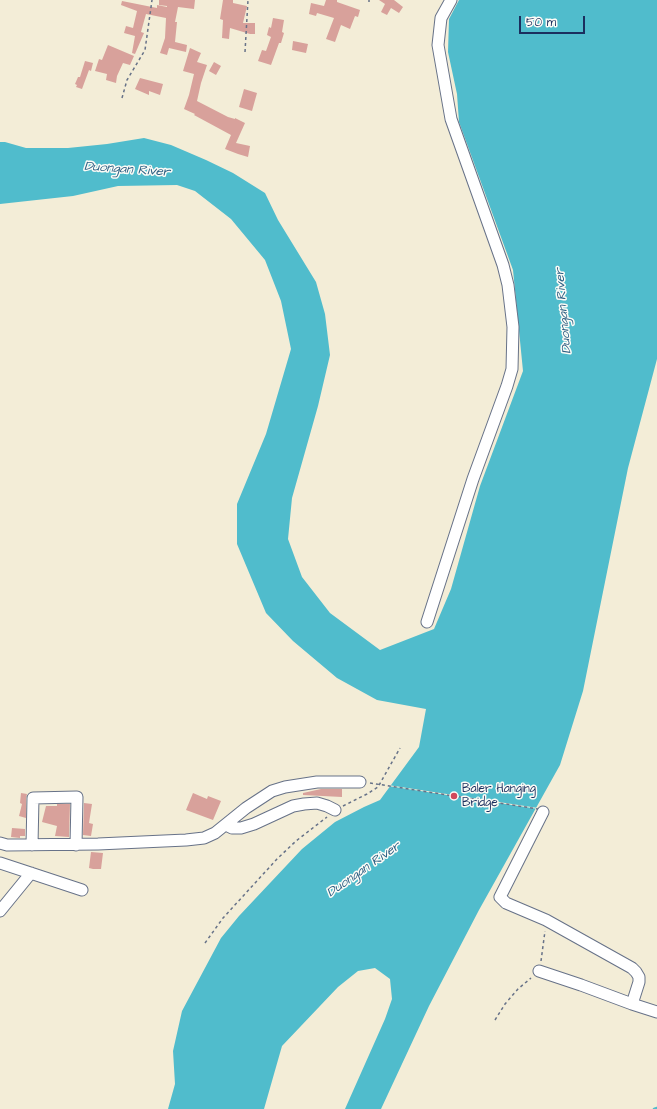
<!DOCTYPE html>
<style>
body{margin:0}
#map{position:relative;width:657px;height:1109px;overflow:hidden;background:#f3edd7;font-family:"Architects Daughter",sans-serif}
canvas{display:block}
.scale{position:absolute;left:519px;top:16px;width:66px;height:18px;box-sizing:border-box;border:2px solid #1b2f5e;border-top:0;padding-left:5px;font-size:12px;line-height:14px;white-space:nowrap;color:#1b2f5e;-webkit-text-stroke:3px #fdfcf7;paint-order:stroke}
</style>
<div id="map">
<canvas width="657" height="1109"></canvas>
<div class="scale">50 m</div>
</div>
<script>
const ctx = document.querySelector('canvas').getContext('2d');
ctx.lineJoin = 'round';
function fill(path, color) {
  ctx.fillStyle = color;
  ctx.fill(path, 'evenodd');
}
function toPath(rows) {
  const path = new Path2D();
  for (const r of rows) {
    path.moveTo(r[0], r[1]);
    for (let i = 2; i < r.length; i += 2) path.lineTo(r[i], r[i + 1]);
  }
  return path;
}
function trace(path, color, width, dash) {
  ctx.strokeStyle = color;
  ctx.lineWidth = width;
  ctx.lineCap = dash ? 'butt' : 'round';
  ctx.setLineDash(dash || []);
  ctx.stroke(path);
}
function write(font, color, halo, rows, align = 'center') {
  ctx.font = font + ' "Architects Daughter",sans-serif';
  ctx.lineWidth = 3;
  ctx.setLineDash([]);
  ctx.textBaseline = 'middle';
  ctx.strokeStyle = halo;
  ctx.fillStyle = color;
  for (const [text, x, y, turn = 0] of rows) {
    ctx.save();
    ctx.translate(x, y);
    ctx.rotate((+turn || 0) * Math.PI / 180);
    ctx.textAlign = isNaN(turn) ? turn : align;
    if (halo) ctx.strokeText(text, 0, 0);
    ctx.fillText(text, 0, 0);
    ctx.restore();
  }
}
const water = toPath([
 [459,0,657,0,657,359,628,468,583,691,560,765,479,910,429,1006,381,1109,345,1109,385,1019,392,999,390,979,375,968,358,971,338,987,282,1046,264,1109,168,1109,175,1084,173,1051,182,1011,221,938,239,916,302,849,335,822,364,807,380,800,419,747,426,709,377,700,337,678,293,641,266,613,237,544,237,504,266,434,291,349,281,301,265,260,231,219,195,191,177,185,118,186,73,196,0,204,0,142,5,142,26,148,68,148,107,144,144,138,171,145,206,160,233,173,265,193,278,220,316,282,325,314,330,355,318,406,292,498,288,539,302,577,330,613,380,650,434,629,451,589,480,486,523,371,513,270,459,122,457,94,448,52,449,19]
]);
const pier = toPath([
 [388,785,538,808,538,809,388,786]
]);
const stream = toPath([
 [654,1109,657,1108]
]);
const building = toPath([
 [159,0,195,0,194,9,178,7,175,22,177,22,175,42,187,45,186,52,169,48,167,55,160,53,165,38,166,18,146,14,141,32,144,33,135,54,132,53,135,36,124,33,126,26,133,28,137,11,121,5,122,1,157,8,157,5,167,7,167,6,159,5],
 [223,0,233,0,233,3,247,6,243,23,255,23,255,34,250,34,230,28,229,39,222,38,223,20,220,19],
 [326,0,337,0,337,2,360,10,358,17,355,16,350,29,341,25,335,42,326,39,334,18,317,13,316,16,309,14,311,3,324,6],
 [379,0,394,0,403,7,399,13,391,8,387,15,381,12,385,4],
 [273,18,284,20,282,32,284,33,281,43,279,43,271,65,258,61,262,50,266,51,271,37,267,35,269,27,271,28],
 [293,41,308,44,306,53,292,50],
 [108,45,134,56,130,65,123,63,117,76,116,83,106,80,107,74,95,71,99,59,102,60],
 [190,48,201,53,197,62,207,65,201,83,197,101,228,117,235,119,235,118,245,123,236,143,250,146,248,157,238,154,225,149,231,135,194,115,195,114,184,109,189,95,194,74,183,71],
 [85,61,93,63,91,71,89,70,82,89,76,87,77,85,75,84,78,77,80,77],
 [214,62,221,66,216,75,209,71],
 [140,78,163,84,160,95,149,91,149,95,135,89],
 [244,89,257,93,252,111,239,107],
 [321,789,342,789,342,797,303,795,303,793],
 [21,793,27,794,26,798,26,818,19,816,22,804,20,803],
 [193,793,207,799,208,796,221,801,213,820,186,810],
 [84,803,92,804,89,823,93,824,91,836,83,835],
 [57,804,70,804,69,837,55,836,57,826,42,822,46,806,57,806],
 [12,828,25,829,25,836,20,836,20,838,11,837],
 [91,852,103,853,101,869,93,869,89,868]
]);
const path = toPath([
 [369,2,369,0],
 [245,52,248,0],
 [122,98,127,80,145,50,152,0],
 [343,806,367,794,378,787,400,748],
 [205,943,223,918,277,859,296,841,327,817],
 [541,961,545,931],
 [495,1020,505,1004,518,989,531,978]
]);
const minor = toPath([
 [427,622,473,479,507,386,512,369,513,327,508,285,503,265,451,119,438,45,441,18,451,0],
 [543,812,500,897,506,903,546,920,632,968,636,972,639,977,639,982,632,1004],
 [226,825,232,828,241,828,254,824,293,806,304,804,317,803,327,806,335,810],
 [0,843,7,845,98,844,186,840,204,838,215,833,246,808,272,791,285,787,317,782,360,782],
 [32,845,33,798,77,797,76,845],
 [0,863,82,890],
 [0,911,31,873],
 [539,971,581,985,632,1004,657,1012]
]);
const pathBridge = toPath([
 [370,783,538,809]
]);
const markers = [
 [454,796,4,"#d1495b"]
];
const poiNames = [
 ["Baler Hanging",462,789],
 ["Bridge",462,803]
];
const waterNames = [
 ["Duongan River",127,170,4],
 ["Duongan River",564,311,-95],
 ["Duongan River",364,870,-35]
];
fill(water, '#50bccc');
fill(pier, '#f3edd7');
trace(stream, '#50bccc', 2.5);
fill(building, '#d8a19b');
trace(minor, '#677288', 13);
trace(path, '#677288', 1.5, [3, 3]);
trace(minor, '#fff', 11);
trace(pathBridge, '#677288', 1.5, [3, 3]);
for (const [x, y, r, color] of markers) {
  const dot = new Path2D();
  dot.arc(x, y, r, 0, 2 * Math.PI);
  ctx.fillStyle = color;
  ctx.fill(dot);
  trace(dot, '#fdfcf7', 1.5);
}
write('12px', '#1b2f5e', '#fdfcf7', poiNames, 'left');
write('italic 13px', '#2e6084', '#fdfcf7', waterNames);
</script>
